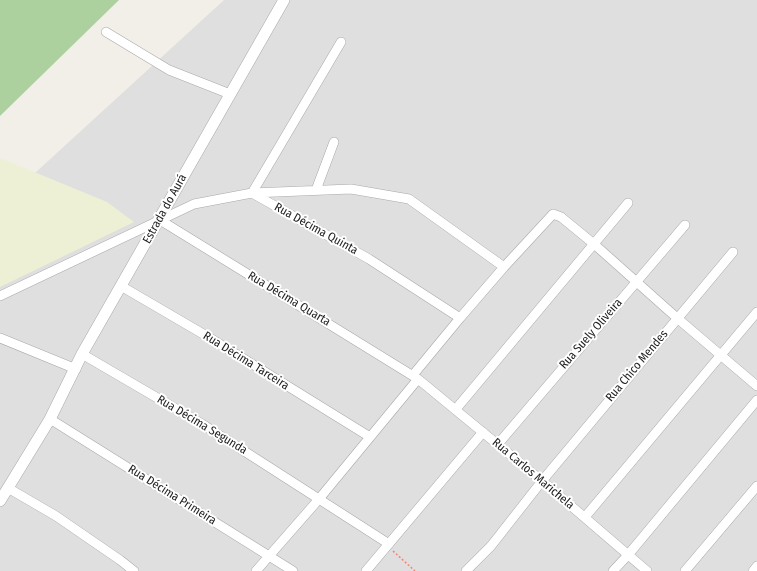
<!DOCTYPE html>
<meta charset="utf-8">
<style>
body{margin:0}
canvas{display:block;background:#f2efe9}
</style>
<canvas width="757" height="571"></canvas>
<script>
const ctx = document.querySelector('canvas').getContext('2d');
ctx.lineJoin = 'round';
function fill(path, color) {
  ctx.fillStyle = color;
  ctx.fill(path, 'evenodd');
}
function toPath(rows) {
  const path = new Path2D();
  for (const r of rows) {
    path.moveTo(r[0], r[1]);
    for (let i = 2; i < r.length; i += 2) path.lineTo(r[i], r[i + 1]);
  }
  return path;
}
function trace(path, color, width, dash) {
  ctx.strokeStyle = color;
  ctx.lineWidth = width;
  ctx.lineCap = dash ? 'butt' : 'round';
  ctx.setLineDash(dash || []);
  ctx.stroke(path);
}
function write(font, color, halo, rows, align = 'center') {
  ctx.font = font + ' "Fira Sans Condensed",sans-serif';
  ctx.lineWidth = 4;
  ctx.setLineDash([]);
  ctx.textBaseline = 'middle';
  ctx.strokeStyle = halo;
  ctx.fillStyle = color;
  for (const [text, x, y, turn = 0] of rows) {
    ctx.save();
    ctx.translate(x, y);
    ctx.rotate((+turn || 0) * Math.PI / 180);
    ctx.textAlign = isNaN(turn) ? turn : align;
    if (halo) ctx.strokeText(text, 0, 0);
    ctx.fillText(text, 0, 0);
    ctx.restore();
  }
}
const residential = toPath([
 [224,0,757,0,757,571,0,571,0,205]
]);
const farmland = toPath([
 [0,158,107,202,134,222,0,287]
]);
const forest = toPath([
 [0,0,119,0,0,116]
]);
const path = toPath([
 [393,551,415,571]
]);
const minor = toPath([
 [106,32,169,70,230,94],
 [316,190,334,142],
 [252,193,369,259,460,318],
 [252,193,341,42],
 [160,220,418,379,542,481,647,571],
 [121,286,210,338,370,437],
 [0,296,194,204,252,193,351,189,409,199,504,267],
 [0,338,76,369],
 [82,354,202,424,389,544],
 [413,375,460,318,504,267,553,214,561,217,594,244,677,318,757,386],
 [456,409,628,203],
 [50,419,293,571],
 [498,444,685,225],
 [8,488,56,516,120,560,134,571],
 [585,517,757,312],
 [256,571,319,499,418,379],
 [366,571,483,432],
 [466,571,491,546,542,481,733,252],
 [613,571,628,555,757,400],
 [685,571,757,486],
 [753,571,757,566]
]);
const tertiary = toPath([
 [0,501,50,419,82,354,284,0]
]);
const streetNames = [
 ["Estrada do Aurá",165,209,-61],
 ["Rua Décima Quinta",316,229,29],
 ["Rua Décima Quarta",289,299,31],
 ["Rua Suely Oliveira",591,334,-49],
 ["Rua Décima Tarceira",246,361,32],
 ["Rua Chico Mendes",637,366,-50],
 ["Rua Décima Segunda",202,425,31],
 ["Rua Carlos Marichela",533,474,40],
 ["Rua Décima Primeira",172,495,32]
];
fill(residential, '#e0dfdf');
fill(farmland, '#eef0d5');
fill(forest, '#add19e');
trace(minor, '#a9a9a9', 10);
trace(tertiary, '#a9a9a9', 12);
trace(path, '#fa8072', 1.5, [2, 2]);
trace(minor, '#fff', 9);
trace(tertiary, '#fff', 11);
write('12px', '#222', '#fff', streetNames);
</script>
